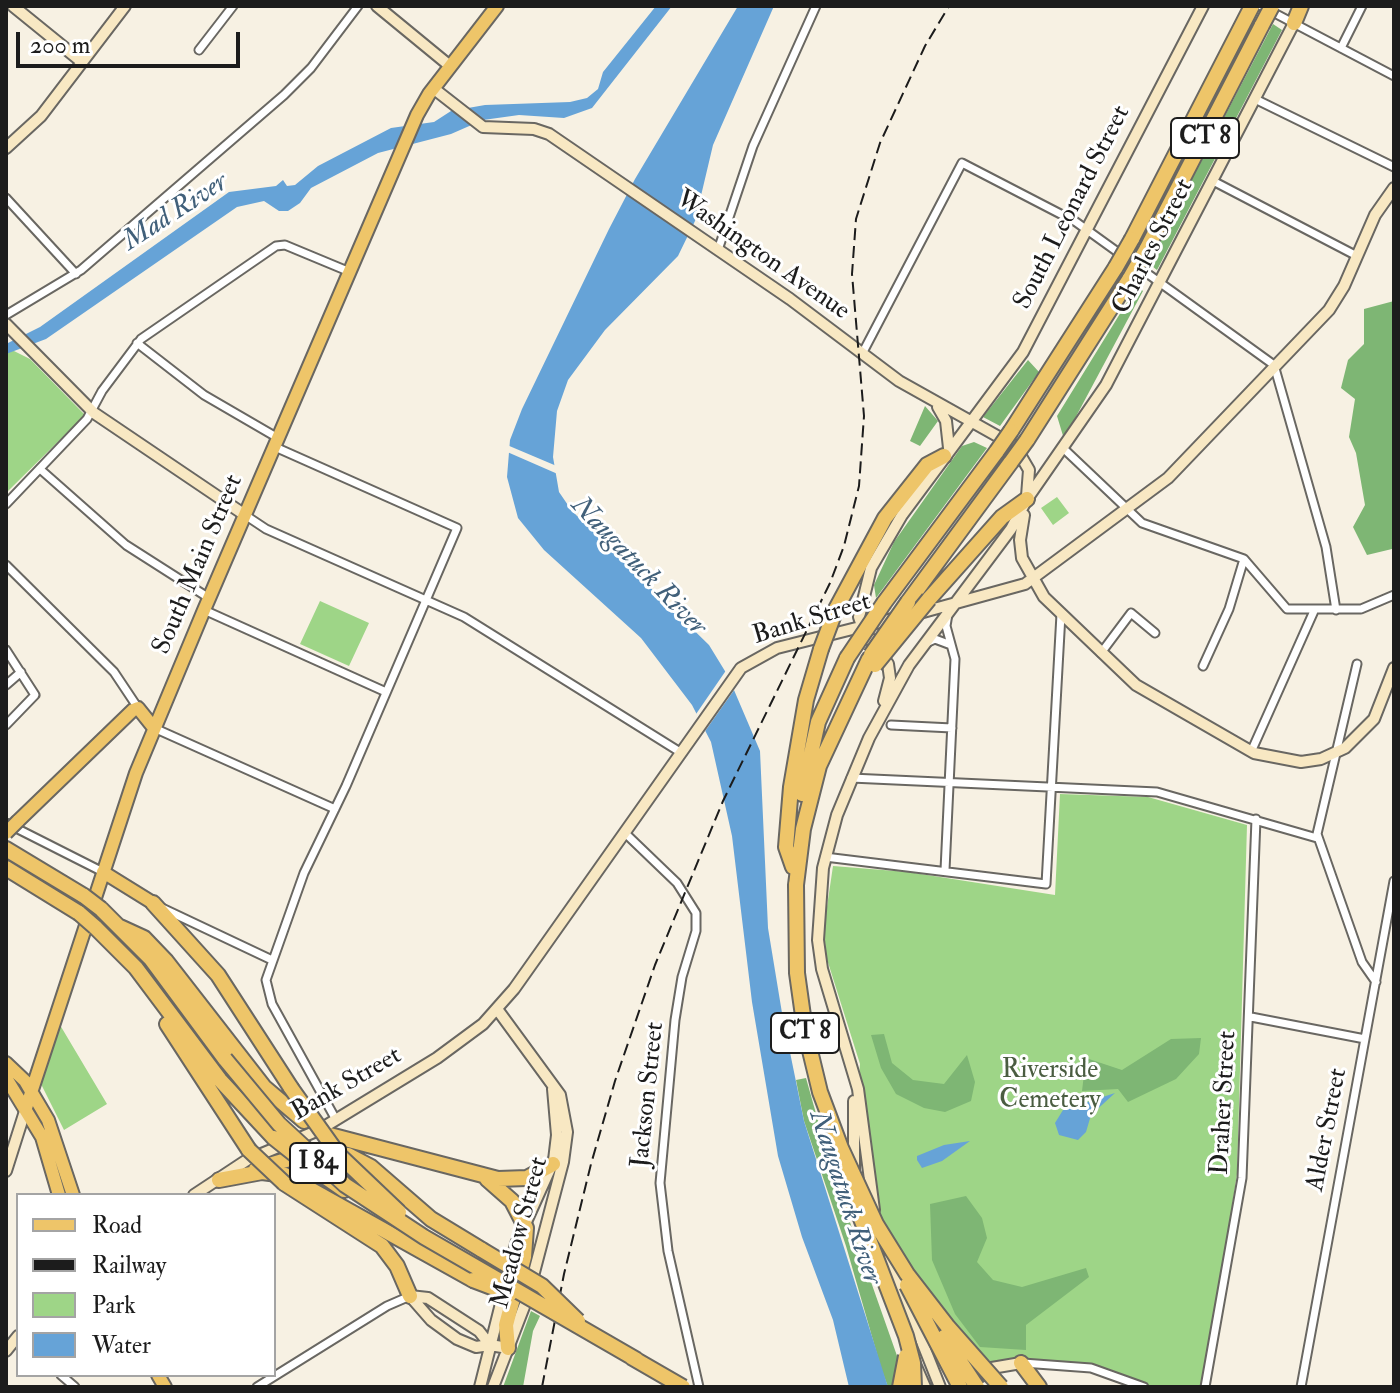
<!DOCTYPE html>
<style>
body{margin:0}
#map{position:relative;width:1400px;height:1393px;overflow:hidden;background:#f7f1e3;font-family:"IM FELL Double Pica",serif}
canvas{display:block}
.frame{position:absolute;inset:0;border:8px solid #1c1c1c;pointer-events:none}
.legend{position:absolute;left:16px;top:1193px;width:260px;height:184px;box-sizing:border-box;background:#fff;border:2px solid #a4a4a4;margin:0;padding:10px 14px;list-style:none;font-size:24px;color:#1c1c1c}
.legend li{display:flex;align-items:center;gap:16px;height:40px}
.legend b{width:40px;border:2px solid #a4a4a4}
.scale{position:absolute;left:16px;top:32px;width:224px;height:36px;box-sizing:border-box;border:4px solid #1c1c1c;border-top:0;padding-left:10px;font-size:24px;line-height:28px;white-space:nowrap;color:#1c1c1c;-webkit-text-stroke:6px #fff;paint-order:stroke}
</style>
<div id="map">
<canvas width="1400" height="1393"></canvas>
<div class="frame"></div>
<ul class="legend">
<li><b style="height:10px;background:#eec569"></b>Road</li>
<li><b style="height:10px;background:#1c1c1c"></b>Railway</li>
<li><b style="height:22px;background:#9ed587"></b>Park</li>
<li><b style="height:22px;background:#66a3d7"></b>Water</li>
</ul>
<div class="scale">200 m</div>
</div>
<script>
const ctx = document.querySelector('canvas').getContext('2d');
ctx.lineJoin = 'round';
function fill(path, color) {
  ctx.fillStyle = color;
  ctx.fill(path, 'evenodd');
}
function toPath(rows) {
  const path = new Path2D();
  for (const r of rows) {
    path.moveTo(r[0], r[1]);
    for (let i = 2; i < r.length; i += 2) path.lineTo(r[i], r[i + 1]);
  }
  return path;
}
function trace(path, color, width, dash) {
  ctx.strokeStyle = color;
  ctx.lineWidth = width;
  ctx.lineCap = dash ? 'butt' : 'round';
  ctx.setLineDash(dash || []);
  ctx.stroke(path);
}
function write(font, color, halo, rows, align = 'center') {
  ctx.font = font + ' "IM FELL Double Pica",serif';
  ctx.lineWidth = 6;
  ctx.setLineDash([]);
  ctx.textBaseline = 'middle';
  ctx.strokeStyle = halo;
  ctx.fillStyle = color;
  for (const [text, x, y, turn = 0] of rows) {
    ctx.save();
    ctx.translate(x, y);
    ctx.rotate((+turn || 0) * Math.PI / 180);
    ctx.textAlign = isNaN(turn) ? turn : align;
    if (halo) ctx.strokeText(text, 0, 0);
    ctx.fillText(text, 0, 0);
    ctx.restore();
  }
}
const green = toPath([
 [6,347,30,359,85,415,6,493],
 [1057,497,1069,513,1053,525,1041,508],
 [320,601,369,623,349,666,300,644],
 [1060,794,1148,797,1247,825,1237,1174,1204,1387,1144,1387,1103,1371,1070,1366,996,1366,948,1327,871,1208,858,1089,860,1064,826,956,824,927,833,866,908,872,1055,895],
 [60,1025,107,1104,64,1130,41,1084]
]);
const forest = toPath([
 [1273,24,1282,30,1157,270,1148,263],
 [1137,286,1143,291,1064,439,1057,416],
 [1394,301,1394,541,1392,549,1367,555,1353,527,1365,505,1356,453,1349,437,1355,399,1341,388,1348,360,1364,344,1364,309],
 [1028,360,1039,372,1000,426,983,417],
 [925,406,938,421,920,446,910,441],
 [974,442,987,448,876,598,874,585,894,542,962,446],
 [884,1034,892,1063,913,1080,944,1084,967,1055,975,1082,971,1101,945,1112,924,1108,896,1094,881,1068,871,1035],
 [1201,1038,1199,1054,1176,1079,1128,1102,1118,1089,1082,1091,1086,1058,1122,1070,1171,1039],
 [806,1078,833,1174,908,1387,888,1387,881,1368,846,1246,804,1121,796,1080],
 [966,1196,982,1218,987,1238,977,1262,993,1280,1022,1287,1086,1268,1089,1277,1026,1325,1026,1350,980,1347,955,1314,932,1260,930,1204],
 [531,1311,540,1316,533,1331,523,1387,503,1387]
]);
const water = toPath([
 [656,6,672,6,592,108,564,118,519,115,483,120,451,134,378,153,311,188,300,203,288,211,279,211,264,201,237,207,46,339,6,354,6,344,40,327,229,192,276,186,283,180,287,186,295,185,318,166,391,128,434,122,451,111,485,105,570,102,587,98,598,89,603,72],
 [738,6,774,6,713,145,695,221,678,256,605,330,568,380,557,411,553,457,559,492,572,511,709,645,728,676,760,751,768,928,782,1013,804,1121,888,1387,849,1387,833,1320,802,1237,778,1156,752,1002,732,836,711,742,692,705,641,638,544,550,518,518,507,477,510,440,522,409,609,229,635,179],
 [1115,1093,1091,1115,1086,1132,1078,1140,1059,1135,1055,1123,1063,1110],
 [970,1141,942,1161,922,1168,917,1160,917,1156,944,1145]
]);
const pier = toPath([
 [507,445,559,467,560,475,505,451],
 [727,669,737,686,703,734,694,717]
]);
const street = toPath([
 [1261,6,1394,76],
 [1341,48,1362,6],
 [199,50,233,6],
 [1255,99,1394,167],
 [1213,181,1357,256],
 [6,198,76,274],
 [718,250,753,146,816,6],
 [6,315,81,270,284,95,311,68,358,6],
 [137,343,204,395,278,438],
 [862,354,962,163,1076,222,1274,365,1326,547,1336,610],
 [275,447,457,528,346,786,304,873,266,980,272,1004,335,1118],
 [1064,449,1142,523,1244,559,1287,609,1361,609,1394,595],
 [40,469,126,545,209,598],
 [6,504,87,419,102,391,141,339,276,246,285,245,350,272],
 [245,515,266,529,464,617,680,752],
 [6,565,114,672,138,708],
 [204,610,386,692],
 [926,643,935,639,951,645],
 [6,650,35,695,6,725],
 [1101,653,1131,613,1155,633],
 [1357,664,1317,834,1362,962,1376,982],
 [1203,666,1229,609,1244,559],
 [6,685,21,672],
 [891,725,952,728],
 [154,728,335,809],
 [1251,752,1314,611],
 [851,778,1157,792,1317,838],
 [6,823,103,872],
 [625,833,677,883,696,913,696,931,682,977,675,1020,660,1183,668,1251,699,1387],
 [825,857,1046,884,1061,614],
 [945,870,955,659,946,626,948,614],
 [162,908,272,960],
 [1251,1017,1365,1039],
 [1023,1363,1091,1368,1144,1387],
 [61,1375,75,1387],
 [257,1387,387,1306,410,1296],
 [1205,1387,1242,1178,1256,819],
 [1301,1387,1394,881]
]);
const secondary = toPath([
 [13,6,82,62],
 [377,6,450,66],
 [433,88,483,127,534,129,549,134,790,299,899,381,1015,446,1029,470,1027,496],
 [6,148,41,116,125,6],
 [6,324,94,413,245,515],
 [938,407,946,421,949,448],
 [1024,515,1020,540,1022,558,1044,597,1136,685,1254,753,1301,762,1321,759,1345,748,1374,719,1394,668],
 [916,614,1025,584,1168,478,1329,310,1344,286,1375,215,1394,188],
 [884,701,890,678,888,664,863,629,859,617,871,568,902,515,1023,352,1203,6],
 [854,1101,854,1173],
 [6,1171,26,1108],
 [194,1195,247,1160,319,1130,437,1058,483,1024,514,989,741,668,777,648,896,618],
 [874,1210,858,1089,822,969,818,940,823,868,837,815,869,738,909,665,1011,529,1027,499,1106,385,1294,23],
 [882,1241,940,1387],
 [410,1296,431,1320,457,1339,476,1347,490,1345,508,1348],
 [410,1296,428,1298,479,1331,490,1345],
 [6,1351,18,1336],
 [915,1364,925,1387],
 [980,1370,1021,1363],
 [480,1387,516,1244,554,1160,557,1135,553,1089],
 [493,1387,527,1299,563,1162,567,1132,560,1095,497,1009]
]);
const primary = toPath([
 [18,821,133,710,138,708,154,728],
 [103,872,153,903],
 [6,1063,25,1081,48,1120,73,1195],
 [6,1078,42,1137,59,1195],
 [26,1108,136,773,204,610,417,115,429,94,497,6],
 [158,1375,165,1387]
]);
const highway = toPath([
 [1294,23,1301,6],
 [1132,239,1252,6],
 [1146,250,1262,25],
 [1011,431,1116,267],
 [1027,440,1130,278],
 [929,599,1002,517,1027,499],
 [908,602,1011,462],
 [884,603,997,451],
 [836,609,885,518,927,465,944,456],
 [802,794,818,722,847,658],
 [6,849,84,896],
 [793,867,786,847,791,787,806,700,821,649],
 [6,868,79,913],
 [796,885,803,829,819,766,869,659],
 [153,903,218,975,291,1088],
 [101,909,151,959,225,1059],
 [95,927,136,968,220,1080,274,1138],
 [120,927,144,938,166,961,264,1087,304,1121],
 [167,1024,249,1150],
 [326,1134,498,1179,527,1178,553,1164],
 [308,1165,344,1190],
 [256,1169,313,1152,348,1155,371,1167,431,1219,482,1250],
 [487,1179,512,1201,526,1228,524,1257,506,1325,508,1348],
 [219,1180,262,1172,285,1175,473,1280],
 [284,1183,382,1246,397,1266,410,1296],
 [1021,1363,1039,1387]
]);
const rail = toPath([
 [542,1387,564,1274,591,1164,615,1081,655,965,723,801,830,583,844,546,859,486,864,416,852,274,856,219,880,143,925,46,949,6]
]);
const primaryBridge = toPath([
 [6,833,18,821]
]);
const highwayBridge = toPath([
 [1262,25,1272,6],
 [1116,267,1132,239],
 [1130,278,1146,250],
 [997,451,1011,431],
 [1011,462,1027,440],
 [821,649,836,609],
 [871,655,908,602],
 [847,658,884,603],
 [875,665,929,599],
 [796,885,797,973,805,1030,820,1092,841,1148,876,1224,907,1274,948,1327,1001,1387],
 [84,896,101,909],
 [79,913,95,927],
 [225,1059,279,1124,345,1185,424,1237,637,1360],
 [291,1088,338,1154,399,1212],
 [274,1138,308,1165],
 [249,1150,284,1183],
 [836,1161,852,1205],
 [852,1195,906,1336,913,1363,914,1387],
 [482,1250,542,1286,578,1321],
 [473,1280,510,1294],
 [907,1285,960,1387],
 [944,1337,977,1387],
 [631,1357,683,1387],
 [900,1387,906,1356]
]);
const shields = [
 [1205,138,68],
 [805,1033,68],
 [318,1163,56]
];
const shieldNames = [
 ["CT 8",1205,138],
 ["CT 8",805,1033],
 ["I 84",318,1163]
];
const streetNames = [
 ["South Leonard Street",1073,208,-63],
 ["Charles Street",1154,247,-63],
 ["Washington Avenue",762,256,35],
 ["South Main Street",199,565,-67],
 ["Bank Street",812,620,-17],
 ["Bank Street",347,1085,-30],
 ["Jackson Street",649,1095,-84],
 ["Draher Street",1225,1103,-87],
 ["Alder Street",1328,1130,-79],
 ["Meadow Street",521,1233,-75]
];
const parkNames = [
 ["Riverside",1050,1071],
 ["Cemetery",1050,1101]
];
const waterNames = [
 ["Mad River",176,213,-33],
 ["Naugatuck River",638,567,46],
 ["Naugatuck River",844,1198,72]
];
fill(green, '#9ed587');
fill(forest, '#7eb674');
fill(water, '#66a3d7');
fill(pier, '#f7f1e3');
trace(street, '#696762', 11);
trace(secondary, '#696762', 14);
trace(primary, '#696762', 16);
trace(highway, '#696762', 18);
trace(street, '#fff', 7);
trace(secondary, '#f8e8c3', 10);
trace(primary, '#eec569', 12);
trace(highway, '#eec569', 14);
trace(rail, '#1c1c1c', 2, [12, 6]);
trace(primaryBridge, '#696762', 16, []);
trace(highwayBridge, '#696762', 18, []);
trace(primaryBridge, '#eec569', 12);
trace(highwayBridge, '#eec569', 14);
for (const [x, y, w] of shields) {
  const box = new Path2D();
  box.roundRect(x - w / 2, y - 20, w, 40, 6);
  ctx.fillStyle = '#fff';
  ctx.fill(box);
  trace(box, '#1c1c1c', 2);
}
write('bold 24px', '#1c1c1c', null, shieldNames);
write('26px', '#1c1c1c', '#fff', streetNames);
write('26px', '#4a5d41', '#fff', parkNames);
write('italic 28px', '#41607a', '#fff', waterNames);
</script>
